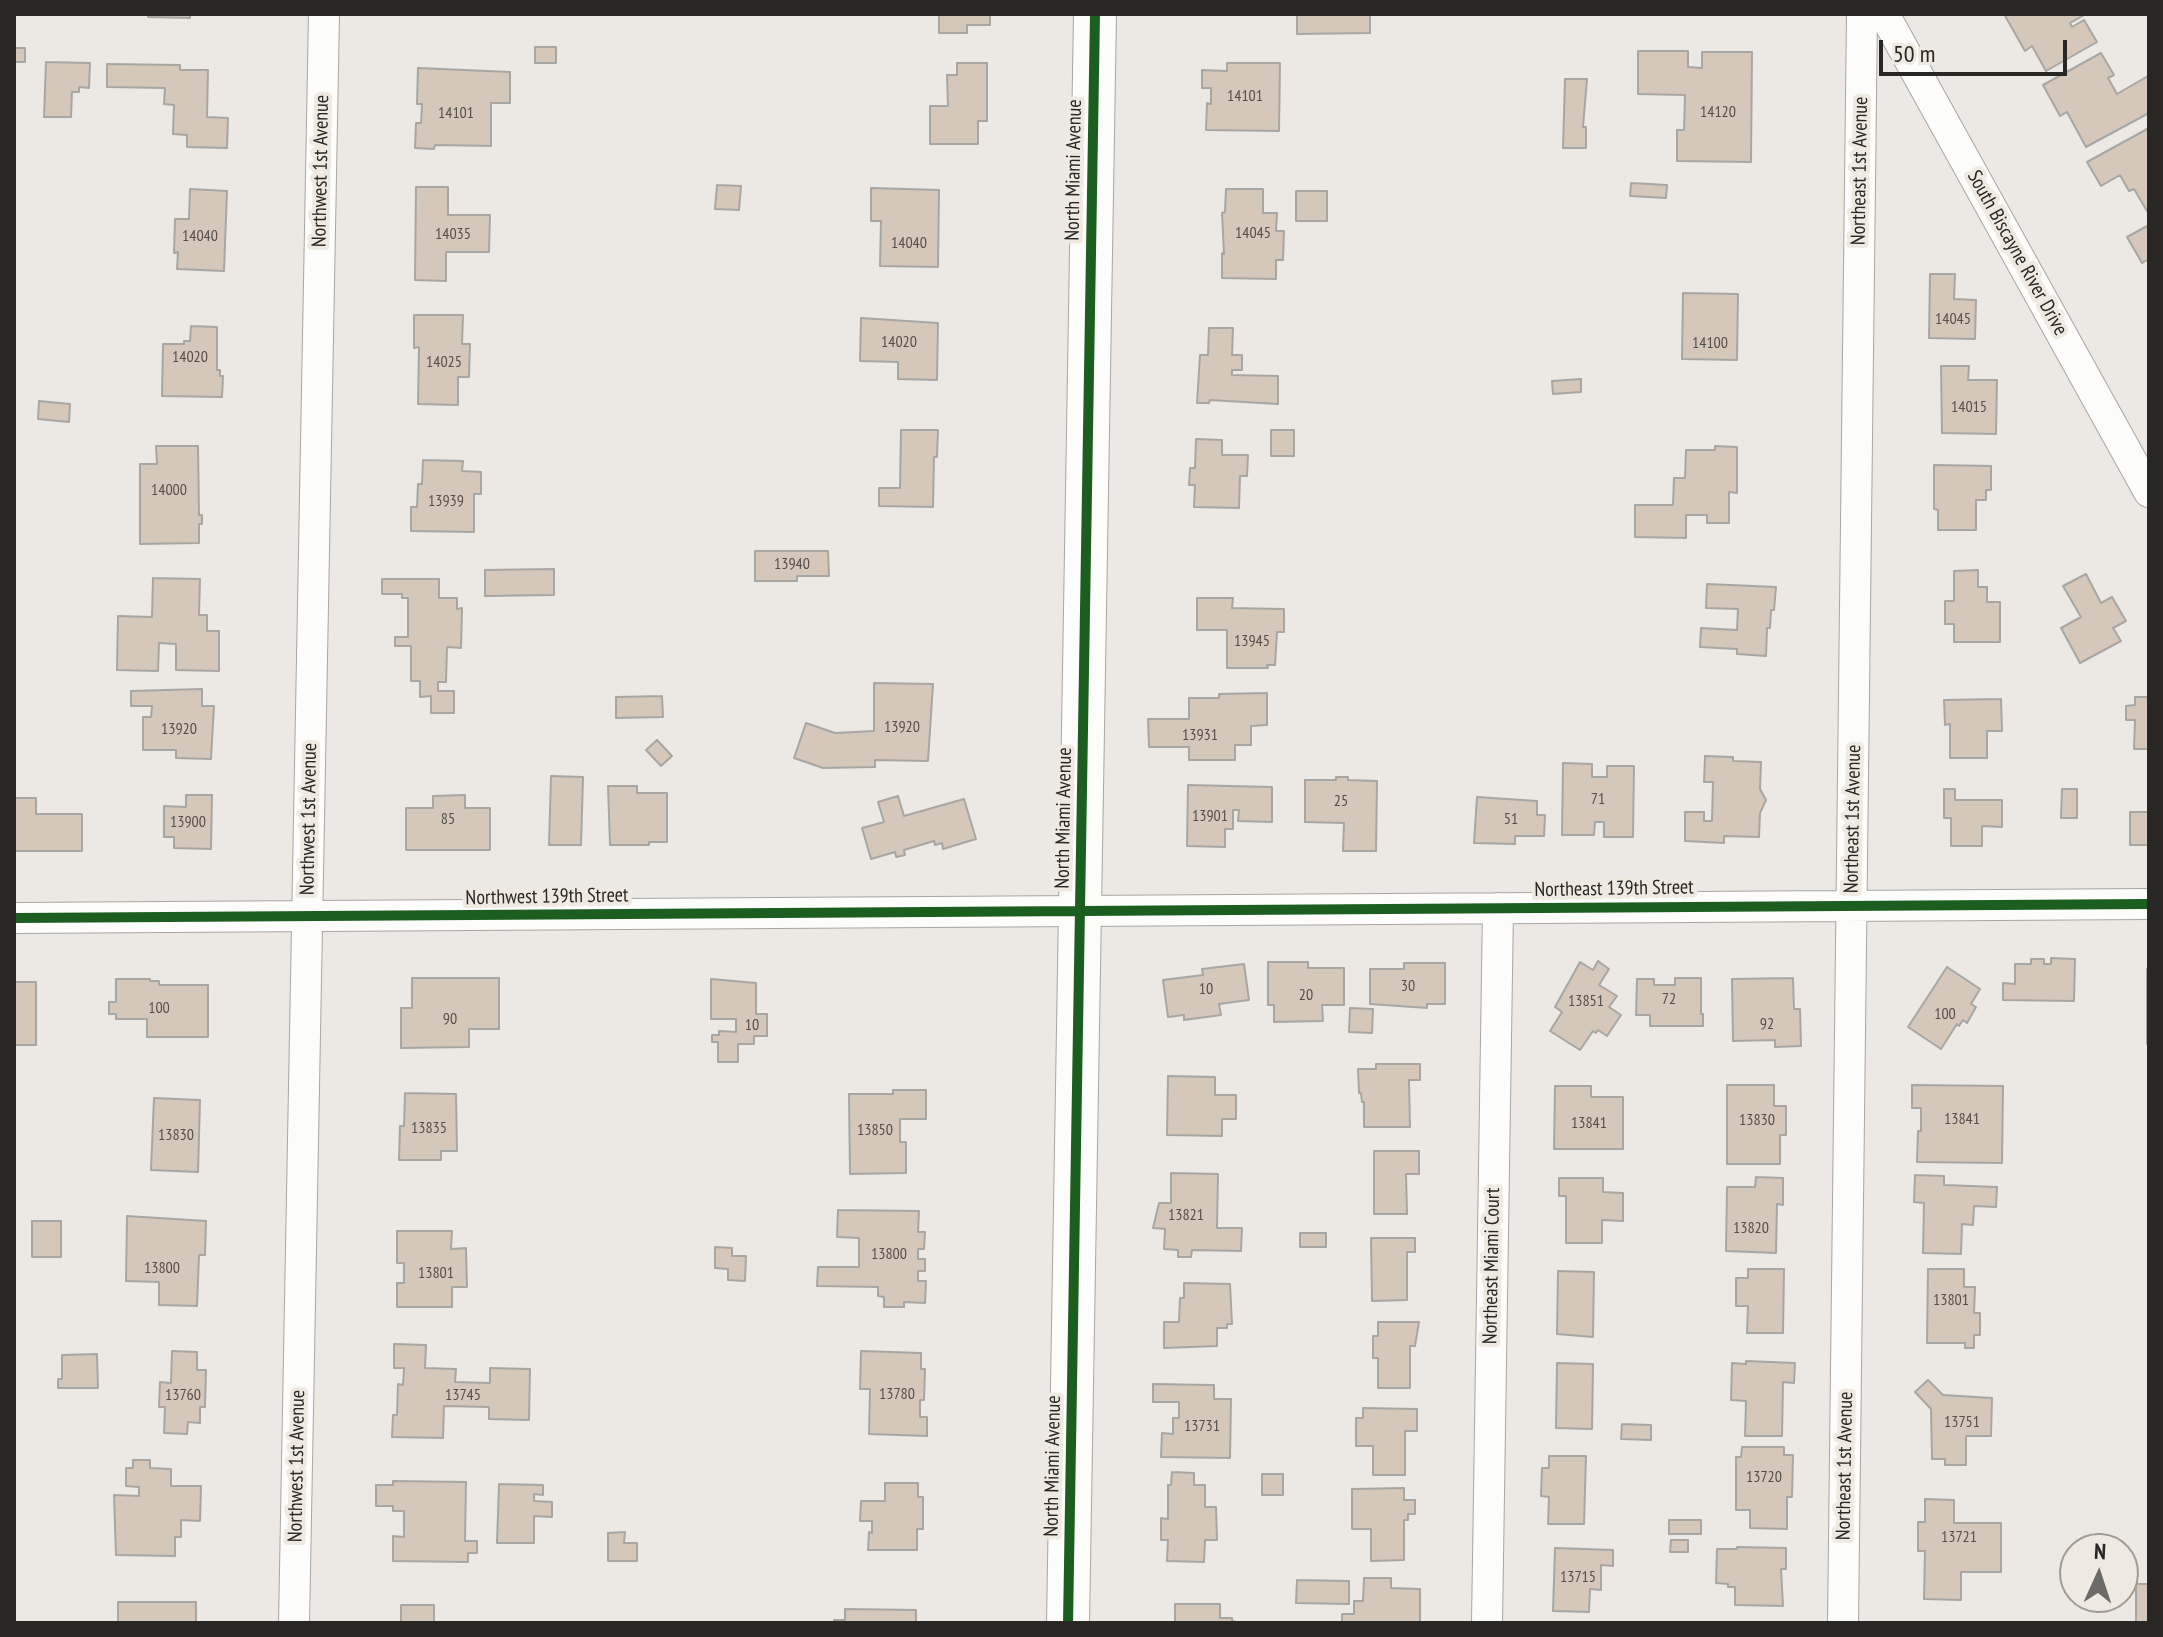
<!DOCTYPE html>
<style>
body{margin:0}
#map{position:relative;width:2163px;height:1637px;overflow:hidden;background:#ece9e4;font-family:"PT Sans Narrow",sans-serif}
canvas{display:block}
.frame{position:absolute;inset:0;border:16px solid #292724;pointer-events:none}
.north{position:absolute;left:2059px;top:1533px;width:80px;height:80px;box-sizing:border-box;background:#efeae1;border:2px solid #a09c95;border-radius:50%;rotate:3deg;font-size:22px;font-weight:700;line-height:32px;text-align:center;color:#292724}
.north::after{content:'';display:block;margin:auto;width:28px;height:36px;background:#6d6b67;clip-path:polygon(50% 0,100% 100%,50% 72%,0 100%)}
.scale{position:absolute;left:1879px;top:40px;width:188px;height:36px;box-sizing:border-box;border:4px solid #292724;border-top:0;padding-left:10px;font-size:24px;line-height:28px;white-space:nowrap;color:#292724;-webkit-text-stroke:6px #efeae1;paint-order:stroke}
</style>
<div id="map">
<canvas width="2163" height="1637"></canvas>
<div class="frame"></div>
<div class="north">N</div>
<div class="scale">50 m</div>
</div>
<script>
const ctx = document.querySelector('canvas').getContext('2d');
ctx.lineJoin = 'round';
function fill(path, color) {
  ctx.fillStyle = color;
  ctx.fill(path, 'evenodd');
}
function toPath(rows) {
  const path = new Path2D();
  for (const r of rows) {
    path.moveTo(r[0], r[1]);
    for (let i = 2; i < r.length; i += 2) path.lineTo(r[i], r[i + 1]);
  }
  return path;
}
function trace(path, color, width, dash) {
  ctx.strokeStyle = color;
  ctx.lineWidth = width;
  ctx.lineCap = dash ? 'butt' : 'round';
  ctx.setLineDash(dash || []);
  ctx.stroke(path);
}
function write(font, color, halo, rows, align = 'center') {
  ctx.font = font + ' "PT Sans Narrow",sans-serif';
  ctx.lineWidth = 8;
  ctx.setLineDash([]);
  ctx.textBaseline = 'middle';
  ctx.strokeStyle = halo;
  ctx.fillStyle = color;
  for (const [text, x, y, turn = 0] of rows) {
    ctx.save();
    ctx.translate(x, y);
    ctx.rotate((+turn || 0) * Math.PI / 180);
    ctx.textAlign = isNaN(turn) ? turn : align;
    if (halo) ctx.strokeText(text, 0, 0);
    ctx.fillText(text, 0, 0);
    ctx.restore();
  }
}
const building = toPath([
 [148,14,190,14,190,18,148,17,148,14],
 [939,14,990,14,990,25,967,25,967,33,939,33,939,14],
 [1297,14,1370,14,1370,33,1297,34,1297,14],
 [2004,14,2086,14,2070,23,2072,27,2084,20,2097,42,2046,71,2032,46,2025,51,2004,14],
 [535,47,556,47,556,63,535,63,535,47],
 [14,48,25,48,25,62,14,62,14,48],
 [1638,51,1688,51,1688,67,1702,68,1702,52,1752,52,1751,162,1677,161,1677,130,1684,130,1685,95,1638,94,1638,51],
 [2101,53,2114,75,2108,78,2117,94,2148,76,2149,113,2086,147,2067,112,2060,116,2043,85,2101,53],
 [46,62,90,63,89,88,79,87,79,92,72,92,71,117,44,117,46,62],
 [957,63,987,63,987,121,978,121,978,144,930,144,930,106,948,106,947,75,957,75,957,63],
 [1227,63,1280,63,1279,131,1206,130,1207,103,1211,104,1211,88,1202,88,1202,70,1227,71,1227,63],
 [107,64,180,65,180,70,208,70,207,117,228,118,227,148,187,147,187,135,173,134,174,105,164,104,165,88,107,87,107,64],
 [418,68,510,72,510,103,491,103,491,146,435,145,434,149,415,148,416,123,421,123,422,104,417,104,418,68],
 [1565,79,1587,79,1583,127,1586,127,1586,148,1563,148,1565,79],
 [2149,128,2149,210,2147,211,2134,189,2129,191,2120,175,2101,186,2087,162,2149,128],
 [1631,183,1667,185,1666,198,1630,196,1631,183],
 [717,185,741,186,739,210,715,209,717,185],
 [416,187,448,187,448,215,490,215,489,252,446,252,446,281,415,280,416,187],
 [871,188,939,190,938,267,880,266,881,221,871,221,871,188],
 [190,189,227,191,224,271,177,269,178,252,174,253,175,219,189,219,190,189],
 [1226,189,1263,189,1263,213,1277,213,1276,231,1284,231,1283,260,1276,260,1276,279,1222,278,1222,253,1224,254,1222,213,1225,212,1226,189],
 [1296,191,1327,191,1327,221,1296,221,1296,191],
 [2149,225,2149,259,2142,263,2127,237,2149,225],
 [1930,274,1955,274,1954,299,1976,300,1975,339,1929,338,1930,274],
 [1683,293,1738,294,1737,360,1682,359,1683,293],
 [414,315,463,315,462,344,470,344,469,377,458,377,458,405,418,404,419,347,414,348,414,315],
 [861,318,938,323,937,380,898,379,898,362,860,361,861,318],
 [191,326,217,327,217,370,220,370,220,376,223,376,222,397,162,396,163,344,184,344,184,341,190,341,191,326],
 [1209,328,1233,328,1232,355,1242,355,1242,370,1232,370,1232,375,1278,376,1278,404,1210,400,1209,403,1197,403,1200,355,1208,355,1209,328],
 [1941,366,1969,366,1968,380,1997,380,1996,434,1942,433,1941,366],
 [1581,379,1581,392,1553,394,1552,381,1581,379],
 [39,401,70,404,69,422,38,419,39,401],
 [901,430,938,430,937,457,934,457,933,507,879,506,879,488,900,488,901,430],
 [1271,430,1294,430,1294,456,1271,456,1271,430],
 [1196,439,1222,440,1222,455,1248,455,1247,476,1240,476,1239,508,1194,507,1195,485,1189,485,1190,468,1195,468,1196,439],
 [156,446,198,446,199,515,202,515,202,524,199,524,199,543,140,544,140,464,157,464,156,446],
 [1715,446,1737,447,1737,493,1729,492,1729,523,1707,523,1707,515,1686,515,1686,538,1635,537,1635,505,1673,505,1674,478,1685,478,1686,450,1715,450,1715,446],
 [423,460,463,461,462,471,481,472,481,494,474,494,474,532,411,531,411,507,417,507,418,484,422,484,423,460],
 [1934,465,1991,466,1991,490,1986,490,1986,500,1976,500,1976,530,1938,530,1938,510,1934,509,1934,465],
 [755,551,828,551,829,576,797,576,797,581,755,581,755,551],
 [554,569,554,595,485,596,485,570,554,569],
 [1978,570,1978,587,1987,587,1987,602,2000,602,2000,642,1954,642,1954,624,1945,624,1945,601,1954,601,1954,571,1978,570],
 [2086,574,2101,603,2112,597,2126,621,2113,628,2121,641,2080,663,2061,628,2081,617,2063,586,2086,574],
 [153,578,200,579,199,615,207,615,207,631,219,631,219,671,176,670,176,644,159,643,158,671,117,670,118,616,152,617,153,578],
 [382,579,439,579,439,598,457,598,457,609,462,608,461,648,447,647,446,682,438,682,438,691,454,691,454,713,431,713,431,696,420,697,420,681,411,681,411,646,395,646,395,637,408,637,408,598,402,598,402,594,382,594,382,579],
 [1707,584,1776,587,1774,610,1771,610,1770,628,1767,628,1766,656,1737,654,1737,649,1700,647,1701,628,1737,630,1738,609,1706,608,1707,584],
 [1197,598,1233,598,1232,608,1284,609,1284,632,1277,632,1275,665,1267,665,1268,668,1227,668,1227,630,1197,630,1197,598],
 [874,683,933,684,928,761,875,760,875,767,823,768,794,758,806,723,835,733,874,731,874,683],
 [202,689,202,706,214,706,211,759,176,758,176,750,143,750,143,717,151,717,152,706,131,706,131,691,202,689],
 [1267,693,1267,725,1251,726,1251,745,1235,745,1235,760,1189,760,1189,747,1149,747,1148,719,1189,719,1189,698,1219,698,1219,694,1267,693],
 [662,696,663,717,616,718,616,697,662,696],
 [2135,697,2149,697,2149,749,2134,749,2135,720,2126,720,2126,706,2135,705,2135,697],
 [2001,699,2002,731,1987,731,1987,758,1950,758,1950,724,1945,725,1944,700,2001,699],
 [657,740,672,756,661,766,646,750,657,740],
 [1705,756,1733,757,1733,761,1761,762,1760,789,1766,800,1760,813,1759,837,1724,836,1724,843,1685,841,1685,812,1704,812,1704,821,1712,821,1713,782,1704,782,1705,756],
 [1563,763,1592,764,1592,777,1607,777,1607,766,1634,766,1633,837,1604,837,1604,822,1595,822,1594,835,1562,835,1563,763],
 [551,776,583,777,581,845,549,845,551,776],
 [1336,777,1348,777,1348,780,1377,781,1376,851,1343,851,1344,823,1305,822,1305,780,1336,780,1336,777],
 [1188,785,1272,787,1272,822,1238,821,1239,810,1233,810,1233,829,1225,829,1225,847,1187,846,1188,785],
 [608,786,637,786,637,793,667,793,667,842,649,842,649,845,610,845,608,786],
 [1944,789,1955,789,1955,800,2002,800,2002,827,1982,826,1982,846,1951,846,1951,818,1944,818,1944,789],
 [2062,789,2077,789,2077,818,2061,818,2062,789],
 [186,795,212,795,211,849,174,848,174,837,164,837,164,806,186,807,186,795],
 [465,795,465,808,490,808,490,850,406,850,406,808,433,808,433,796,465,795],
 [898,796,904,816,964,799,976,839,943,849,942,843,935,845,934,841,904,850,905,855,896,857,895,852,871,859,862,828,884,822,878,802,898,796],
 [1477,797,1537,801,1537,815,1545,815,1544,836,1515,836,1515,844,1474,843,1477,797],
 [14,798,36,798,36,814,82,814,82,851,14,851,14,798],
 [2130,812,2149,812,2149,845,2130,845,2130,812],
 [2051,958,2075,959,2074,1001,2003,1000,2003,983,2015,984,2015,964,2031,964,2031,959,2044,959,2044,964,2051,964,2051,958],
 [1598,961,1609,969,1599,985,1617,996,1609,1007,1621,1015,1607,1036,1598,1030,1596,1033,1593,1031,1580,1050,1550,1031,1562,1012,1555,1007,1580,962,1593,970,1598,961],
 [1268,962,1308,962,1308,968,1344,968,1344,1005,1322,1005,1323,1021,1274,1022,1274,1005,1268,1005,1268,962],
 [1404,963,1445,963,1445,1004,1427,1004,1427,1008,1370,1004,1370,969,1404,969,1404,963],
 [1244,964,1249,1000,1219,1004,1221,1015,1184,1020,1184,1015,1168,1017,1163,980,1203,975,1202,969,1244,964],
 [1947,967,1980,989,1971,1004,1976,1007,1967,1023,1963,1020,1959,1026,1957,1024,1941,1049,1908,1027,1947,967],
 [2147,969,2149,969,2149,1044,2147,1044,2147,969],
 [412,978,499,978,499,1029,469,1029,469,1047,401,1048,401,1008,412,1008,412,978],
 [1675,978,1701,978,1701,1014,1703,1014,1703,1026,1650,1026,1650,1015,1636,1015,1637,979,1654,979,1654,985,1675,985,1675,978],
 [1793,978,1794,1009,1800,1009,1801,1046,1775,1047,1775,1040,1733,1041,1732,979,1793,978],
 [116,979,150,979,150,981,159,981,159,985,208,985,208,1037,147,1037,147,1019,116,1019,116,1014,109,1014,109,1002,116,1002,116,979],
 [711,979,756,983,756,1014,767,1014,767,1036,754,1036,754,1044,738,1044,738,1062,718,1062,718,1042,712,1042,712,1035,719,1035,719,1031,736,1032,736,1019,711,1019,711,979],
 [14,982,36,982,36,1045,14,1045,14,982],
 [1350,1008,1373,1009,1372,1033,1349,1032,1350,1008],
 [1376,1064,1420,1064,1420,1080,1409,1080,1410,1127,1364,1127,1364,1102,1362,1102,1361,1093,1359,1093,1358,1069,1376,1069,1376,1064],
 [1168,1076,1215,1077,1215,1095,1236,1095,1236,1119,1222,1119,1222,1136,1167,1135,1168,1076],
 [1727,1085,1774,1085,1774,1106,1786,1106,1786,1135,1780,1135,1780,1164,1727,1164,1727,1085],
 [1912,1085,2003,1086,2002,1163,1917,1162,1918,1131,1921,1131,1921,1108,1912,1108,1912,1085],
 [1555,1086,1591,1086,1591,1097,1623,1097,1623,1149,1554,1149,1555,1086],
 [893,1090,926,1090,926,1119,900,1119,900,1142,906,1142,906,1173,850,1174,849,1094,893,1094,893,1090],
 [405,1093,456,1094,457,1151,441,1151,441,1160,399,1160,400,1126,404,1126,405,1093],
 [154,1098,200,1100,198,1172,151,1170,154,1098],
 [1374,1151,1419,1151,1419,1174,1406,1174,1407,1214,1374,1214,1374,1151],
 [1171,1173,1218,1174,1217,1228,1242,1228,1241,1251,1192,1250,1191,1257,1178,1257,1178,1250,1164,1249,1165,1229,1153,1228,1159,1203,1171,1203,1171,1173],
 [1915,1175,1944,1176,1944,1185,1997,1187,1996,1207,1974,1206,1973,1225,1962,1224,1961,1254,1923,1253,1924,1203,1914,1202,1915,1175],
 [1756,1177,1783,1178,1783,1205,1777,1204,1776,1253,1726,1251,1727,1187,1755,1187,1756,1177],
 [1559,1178,1603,1178,1603,1192,1623,1193,1623,1221,1602,1220,1602,1243,1566,1243,1566,1196,1559,1196,1559,1178],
 [838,1210,919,1211,918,1232,925,1232,924,1249,918,1249,918,1259,925,1259,925,1271,918,1271,918,1281,926,1281,925,1303,904,1302,904,1307,884,1307,884,1297,878,1296,878,1287,817,1286,818,1267,859,1267,859,1238,837,1237,838,1210],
 [127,1216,206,1221,205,1255,199,1255,197,1306,159,1305,159,1282,126,1281,127,1216],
 [32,1221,61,1221,61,1257,32,1257,32,1221],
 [397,1231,452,1231,451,1249,466,1248,467,1287,452,1287,452,1307,397,1307,397,1283,404,1283,404,1263,397,1263,397,1231],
 [1300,1233,1326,1233,1326,1247,1300,1247,1300,1233],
 [1371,1238,1415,1238,1415,1252,1407,1252,1407,1300,1372,1301,1371,1238],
 [715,1247,732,1248,732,1256,746,1256,745,1281,728,1280,728,1269,715,1268,715,1247],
 [1748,1269,1784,1269,1783,1333,1747,1333,1748,1306,1736,1306,1736,1278,1748,1278,1748,1269],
 [1928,1269,1964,1269,1964,1287,1975,1287,1974,1313,1980,1313,1980,1335,1974,1335,1974,1348,1965,1348,1965,1343,1927,1343,1928,1269],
 [1558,1271,1594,1272,1593,1337,1557,1334,1558,1271],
 [1184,1283,1230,1284,1232,1324,1227,1324,1227,1328,1217,1328,1217,1346,1164,1348,1164,1322,1179,1322,1180,1298,1184,1298,1184,1283],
 [1378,1322,1419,1322,1415,1346,1410,1346,1410,1388,1378,1388,1378,1358,1373,1358,1373,1336,1378,1336,1378,1322],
 [394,1344,426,1345,425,1368,456,1369,455,1382,490,1383,490,1368,530,1369,529,1420,489,1419,489,1407,444,1406,443,1438,392,1437,393,1415,397,1415,398,1384,403,1385,404,1368,394,1368,394,1344],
 [172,1351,197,1352,197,1370,206,1370,205,1407,200,1407,200,1423,188,1422,187,1434,164,1433,165,1407,159,1407,160,1382,171,1383,172,1351],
 [861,1351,921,1353,921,1369,925,1369,924,1400,920,1400,920,1417,927,1417,927,1436,869,1434,870,1389,860,1389,861,1351],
 [97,1354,98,1388,58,1388,58,1379,62,1379,62,1355,97,1354],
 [1746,1361,1795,1363,1794,1383,1783,1382,1782,1436,1745,1436,1746,1401,1731,1400,1732,1363,1746,1364,1746,1361],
 [1557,1363,1593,1364,1592,1429,1556,1428,1557,1363],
 [1928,1380,1943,1395,1992,1398,1991,1436,1966,1436,1966,1465,1945,1465,1945,1459,1932,1459,1931,1409,1915,1392,1928,1380],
 [1153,1384,1214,1385,1214,1399,1231,1399,1230,1458,1161,1457,1162,1433,1173,1434,1173,1418,1179,1418,1179,1402,1153,1402,1153,1384],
 [1363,1408,1417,1409,1417,1431,1405,1431,1405,1475,1373,1475,1373,1446,1356,1446,1356,1418,1363,1418,1363,1408],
 [1622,1424,1651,1425,1651,1440,1621,1439,1622,1424],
 [1742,1447,1784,1447,1784,1455,1793,1455,1792,1497,1787,1497,1787,1529,1750,1528,1750,1510,1736,1510,1736,1457,1741,1457,1742,1447],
 [1549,1456,1586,1456,1584,1524,1548,1524,1549,1497,1541,1496,1542,1468,1549,1468,1549,1456],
 [133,1460,150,1460,150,1468,171,1469,171,1486,201,1486,200,1521,181,1520,181,1537,175,1537,175,1556,116,1555,114,1495,139,1496,139,1487,126,1486,126,1468,133,1468,133,1460],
 [1172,1472,1194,1473,1194,1485,1205,1485,1205,1507,1216,1507,1217,1540,1205,1540,1204,1562,1167,1561,1168,1540,1161,1540,1161,1518,1168,1519,1168,1485,1171,1485,1172,1472],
 [1262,1474,1283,1474,1283,1495,1262,1495,1262,1474],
 [393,1481,466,1482,465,1541,477,1541,477,1553,468,1553,468,1562,393,1561,393,1536,404,1537,404,1511,393,1511,393,1506,376,1506,376,1485,393,1485,393,1481],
 [885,1483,918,1483,918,1497,923,1497,923,1529,917,1529,917,1550,868,1550,869,1532,872,1533,872,1521,860,1521,861,1501,885,1501,885,1483],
 [499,1484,543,1485,543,1495,534,1494,534,1501,552,1502,552,1517,534,1516,534,1543,497,1543,499,1484],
 [1404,1488,1404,1500,1415,1500,1415,1514,1408,1514,1408,1520,1404,1520,1404,1560,1371,1561,1371,1529,1352,1529,1352,1489,1404,1488],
 [1925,1499,1954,1500,1954,1523,2001,1523,2001,1572,1961,1572,1961,1600,1924,1599,1925,1551,1918,1551,1918,1522,1925,1522,1925,1499],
 [1669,1520,1701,1520,1701,1534,1669,1534,1669,1520],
 [625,1532,624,1543,637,1543,637,1561,608,1561,608,1533,625,1532],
 [1671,1540,1688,1540,1688,1552,1670,1552,1671,1540],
 [1737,1547,1786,1548,1786,1569,1781,1569,1783,1606,1735,1605,1735,1587,1728,1587,1728,1584,1716,1583,1717,1549,1737,1549,1737,1547],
 [1555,1548,1613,1550,1613,1566,1601,1565,1601,1590,1590,1589,1589,1612,1553,1611,1555,1548],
 [1364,1578,1391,1578,1391,1588,1420,1589,1420,1623,1342,1623,1342,1614,1354,1614,1354,1601,1363,1601,1364,1578],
 [1297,1580,1349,1581,1349,1604,1296,1603,1297,1580],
 [2136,1584,2149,1584,2149,1623,2136,1623,2136,1584],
 [118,1602,196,1602,196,1623,118,1623,118,1602],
 [1175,1604,1220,1604,1220,1618,1232,1618,1232,1621,1242,1623,1175,1623,1175,1604],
 [401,1605,434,1605,434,1623,401,1623,401,1605],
 [845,1609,916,1610,916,1623,834,1623,834,1620,845,1620,845,1609]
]);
const street = toPath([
 [1884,14,2149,492],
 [14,918,2149,904],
 [294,1623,324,14],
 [1487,1623,1498,908],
 [1843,1623,1862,14]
]);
const secondary = toPath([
 [1068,1623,1095,14]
]);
const cycleway = toPath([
 [14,918,2149,904],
 [1068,1623,1095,14]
]);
const numberNames = [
 ["14101",1245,96],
 ["14120",1718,112],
 ["14101",456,113],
 ["14045",1253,233],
 ["14035",453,234],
 ["14040",200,236],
 ["14040",909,243],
 ["14045",1953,319],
 ["14020",899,342],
 ["14100",1710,343],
 ["14020",190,357],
 ["14025",444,362],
 ["14015",1969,407],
 ["14000",169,490],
 ["13939",446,501],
 ["13940",792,564],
 ["13945",1252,641],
 ["13920",902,727],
 ["13920",179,729],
 ["13931",1200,735],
 ["71",1598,799],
 ["25",1341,801],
 ["13901",1210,816],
 ["85",448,819],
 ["51",1511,819],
 ["13900",188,822],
 ["30",1408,986],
 ["10",1206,989],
 ["20",1306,995],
 ["72",1669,999],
 ["13851",1586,1001],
 ["100",159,1008],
 ["100",1945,1014],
 ["90",450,1019],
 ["92",1767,1024],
 ["10",752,1025],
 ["13841",1962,1119],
 ["13830",1757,1120],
 ["13841",1589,1123],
 ["13835",429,1128],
 ["13850",875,1130],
 ["13830",176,1135],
 ["13821",1186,1215],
 ["13820",1751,1228],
 ["13800",889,1254],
 ["13800",162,1268],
 ["13801",436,1273],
 ["13801",1951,1300],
 ["13780",897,1394],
 ["13760",183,1395],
 ["13745",463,1395],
 ["13751",1962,1422],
 ["13731",1202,1426],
 ["13720",1764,1477],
 ["13721",1959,1537],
 ["13715",1578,1577]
];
const streetNames = [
 ["North Miami Avenue",1074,170,-89],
 ["Northwest 1st Avenue",321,171,-89],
 ["Northeast 1st Avenue",1860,171,-89],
 ["South Biscayne River Drive",2017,253,61],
 ["North Miami Avenue",1064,818,-89],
 ["Northwest 1st Avenue",309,819,-89],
 ["Northeast 1st Avenue",1853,819,-89],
 ["Northeast 139th Street",1614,889,-1],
 ["Northwest 139th Street",547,897,-1],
 ["Northeast Miami Court",1492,1266,-89],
 ["Northwest 1st Avenue",297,1466,-89],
 ["North Miami Avenue",1053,1466,-89],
 ["Northeast 1st Avenue",1845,1466,-89]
];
fill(building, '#d5c7ba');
trace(building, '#a8a6a3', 2);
trace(street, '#a8a6a2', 32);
trace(secondary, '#a8a6a2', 44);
trace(street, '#fcfcfb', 30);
trace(secondary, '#fcfcfb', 42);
trace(cycleway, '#1b5e20', 10);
write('16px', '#544f4a', null, numberNames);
write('20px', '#292724', '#efeae1', streetNames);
</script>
